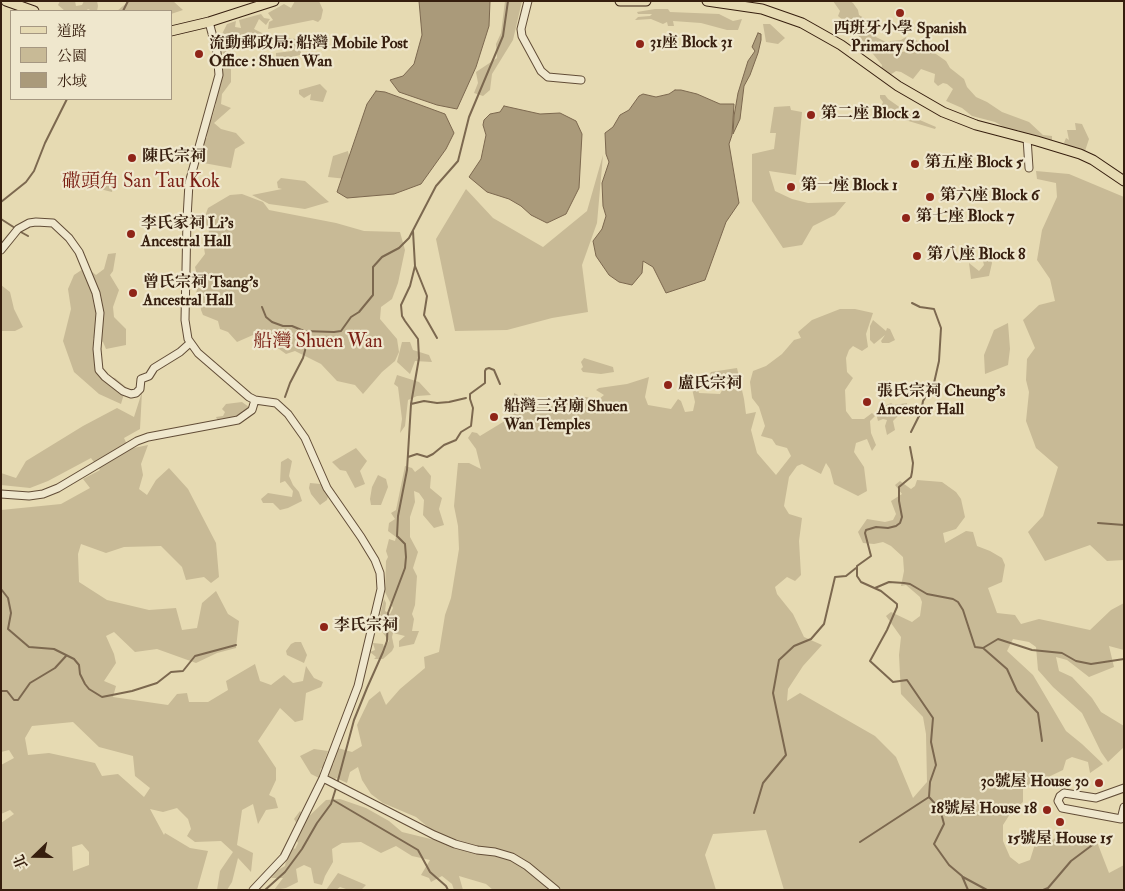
<!DOCTYPE html>
<meta charset="utf-8">
<style>
body{margin:0}
#map{position:relative;width:1125px;height:891px;overflow:hidden;background:#e6dab2;font-family:"IM FELL Double Pica","Noto Serif TC",serif}
canvas{display:block}
.frame{position:absolute;inset:0;border:2px solid #361e0e;pointer-events:none}
.legend{position:absolute;left:10px;top:10px;width:162px;height:90px;box-sizing:border-box;background:#efe7cd;border:1px solid #a59781;margin:0;padding:6px 9px;list-style:none;font-size:15px;color:#361e0e}
.legend li{display:flex;align-items:center;gap:10px;height:25px}
.legend b{width:25px;border:1px solid #a59781}
.north{position:absolute;left:10px;top:831px;width:50px;height:50px;-webkit-text-stroke:4px #efe7cd;paint-order:stroke;rotate:248deg;font-size:14px;font-weight:700;line-height:20px;text-align:center;color:#361e0e}
.north::after{content:'';display:block;margin:auto;width:18px;height:22px;background:#361e0e;clip-path:polygon(50% 0,100% 100%,50% 72%,0 100%)}
</style>
<div id="map">
<canvas width="1125" height="891"></canvas>
<div class="frame"></div>
<ul class="legend">
<li><b style="height:6px;background:#e6dab2"></b>道路</li>
<li><b style="height:14px;background:#c8ba96"></b>公園</li>
<li><b style="height:14px;background:#aa9a7a"></b>水域</li>
</ul>
<div class="north">北</div>
</div>
<script>
const ctx = document.querySelector('canvas').getContext('2d');
ctx.lineJoin = 'round';
function fill(path, color) {
  ctx.fillStyle = color;
  ctx.fill(path, 'evenodd');
}
function toPath(rows) {
  const path = new Path2D();
  for (const r of rows) {
    path.moveTo(r[0], r[1]);
    for (let i = 2; i < r.length; i += 2) path.lineTo(r[i], r[i + 1]);
  }
  return path;
}
function trace(path, color, width, dash) {
  ctx.strokeStyle = color;
  ctx.lineWidth = width;
  ctx.lineCap = dash ? 'butt' : 'round';
  ctx.setLineDash(dash || []);
  ctx.stroke(path);
}
function write(font, color, halo, rows, align = 'center') {
  ctx.font = font + ' "IM FELL Double Pica","Noto Serif TC",serif';
  ctx.lineWidth = 4.5;
  ctx.setLineDash([]);
  ctx.textBaseline = 'middle';
  ctx.strokeStyle = halo;
  ctx.fillStyle = color;
  for (const [text, x, y, turn = 0] of rows) {
    ctx.save();
    ctx.translate(x, y);
    ctx.rotate((+turn || 0) * Math.PI / 180);
    ctx.textAlign = isNaN(turn) ? turn : align;
    if (halo) ctx.strokeText(text, 0, 0);
    ctx.fillText(text, 0, 0);
    ctx.restore();
  }
}
const green = toPath([
 [60,1,75,1,76,6,82,5,84,1,97,1,98,6,97,11,92,11,88,9,86,11,65,11,58,5],
 [129,1,173,1,183,10,171,14,171,11,117,11],
 [295,1,319,1,323,10,321,19,318,22,313,20,268,29,269,22,273,20,268,13,284,4,291,8],
 [505,1,522,1,513,40,492,74,490,90,483,96,474,93,478,83,476,72,497,58,496,44,501,33],
 [833,1,850,1,853,3,858,10,859,15,864,18,875,31,876,37,888,43,891,41,901,40,906,37,907,40,902,52,910,50,912,44,916,40,946,61,950,68,964,79,967,87,976,97,987,102,1002,112,1029,122,1043,135,1052,136,1052,141,1025,135,1018,130,1009,130,995,122,972,116,962,108,946,101,953,89,947,84,943,83,938,86,934,82,935,74,921,69,913,79,901,72,896,71,884,79,880,76,882,65,851,27,838,16,840,11],
 [655,9,668,9,670,12,719,14,733,21,742,19,738,30,727,30,701,23,673,21,674,26,668,26,667,22,663,24,651,19,635,20,638,17,650,16,652,14,638,14,637,12],
 [261,14,264,18,270,19,266,25,259,19,254,29,264,34,261,40,249,35,240,38,238,43,226,46,227,54,223,54,220,44,224,38,222,34,227,24,236,21,235,27,241,28,239,20],
 [763,24,770,24,785,38,778,44,766,42],
 [289,38,296,39,301,52,300,55,284,59,276,58,276,53,292,51,293,44,272,48,270,45],
 [223,66,231,69,231,82,222,94,221,104,231,108,214,123,221,129,236,133,245,143,235,149,231,168,198,162,203,139,207,138,208,122,212,118,216,104,215,72],
 [320,84,327,91,323,102,310,100,311,94,304,98,299,94,299,90],
 [880,95,885,95,888,99,915,118,936,127,935,129,882,113,880,110,883,102,880,98],
 [790,106,791,110,802,112,796,175,769,171,775,191,792,199,808,203,846,202,835,215,813,226,802,245,783,248,752,201,752,154,774,149,776,133,770,133,774,107],
 [1075,123,1082,124,1089,139,1085,151,1067,145,1064,143,1066,138,1069,140,1067,130,1076,130],
 [348,151,351,165,347,179,328,177,333,156],
 [603,155,597,223,582,265,588,312,552,318,507,330,455,331,436,239,466,189,493,218,543,247,587,211],
 [106,169,115,177,112,192,100,189,98,179],
 [1036,171,1069,174,1124,197,1124,560,1107,561,1090,545,1045,561,1028,532,1043,516,1058,467,1036,448,1026,421,1029,392,1026,380,1027,359,1035,348,1023,320,1039,305,1055,301,1050,279,1037,260,1042,230,1057,197,1056,183,1037,179],
 [281,178,305,181,329,202,305,209,269,204,252,195,282,189,278,188,277,182],
 [242,194,263,202,269,210,336,223,364,231,400,232,405,250,398,283,392,299,381,307,380,319,397,339,399,352,395,361,382,372,363,394,355,385,337,381,321,364,295,351,286,354,268,341,253,335,237,342,228,332,220,329,218,321,203,315,201,310,200,299,196,293,199,283,195,267,205,254,203,242,209,232,204,219,208,208,230,195],
 [987,244,992,263,989,276,971,279,969,263,979,271,984,265,980,250],
 [116,253,113,271,110,275,119,290,113,307,114,317,126,329,126,345,106,349,103,342,93,338,94,354,98,376,115,378,126,387,121,404,99,394,74,372,63,341,71,309,68,289,74,275,86,267,96,275,104,269,108,254],
 [1,285,10,292,14,309,23,327,15,331,1,331],
 [840,309,855,309,873,313,866,334,868,347,862,351,853,346,849,350,846,358,847,372,853,378,845,390,846,411,852,419,864,419,872,413,875,416,870,421,871,433,876,445,872,451,867,439,856,443,854,452,864,467,867,491,858,496,834,484,830,469,826,463,821,474,802,464,797,466,789,477,784,506,789,514,802,518,799,541,801,575,795,581,787,577,775,587,777,594,793,614,804,637,822,645,803,666,788,689,787,701,800,693,875,736,896,757,913,798,927,782,926,734,923,717,901,694,899,655,901,637,886,616,891,612,912,622,920,616,922,602,920,597,906,585,901,586,904,571,903,557,891,546,883,542,874,544,863,543,858,532,867,519,885,522,893,520,896,514,891,501,902,494,895,485,900,481,911,489,915,486,917,480,942,482,956,492,961,499,965,517,956,529,943,533,945,543,966,531,973,532,977,546,990,551,1002,558,1005,565,1002,582,988,588,997,613,1015,615,1021,624,1039,619,1090,630,1111,610,1124,603,1124,650,1109,646,1114,667,1089,677,1067,660,1056,657,1059,671,1072,677,1092,698,1101,712,1124,726,1124,747,1108,762,1101,752,1082,713,1053,687,1038,670,1036,647,1029,642,1013,639,1007,651,1033,675,1066,731,1082,744,1103,764,1090,773,1088,762,1072,757,1066,760,1063,770,1023,789,1023,802,1010,814,1003,825,1003,841,1010,857,1019,864,1030,860,1036,841,1049,842,1057,837,1097,842,1109,873,1124,865,1124,890,784,890,766,830,713,834,705,855,716,890,493,890,486,884,459,876,463,890,454,890,452,884,442,876,431,882,429,878,421,875,430,860,412,856,396,846,381,853,361,842,342,843,332,849,333,862,325,876,322,885,314,883,311,868,304,865,296,869,298,882,286,888,274,890,283,878,271,878,276,871,285,866,286,860,280,854,287,844,295,849,298,843,292,832,300,829,294,819,300,811,306,819,326,800,340,799,366,808,389,821,402,832,447,843,416,817,383,803,371,794,362,780,358,767,350,772,347,783,336,778,332,785,327,784,327,772,321,768,319,778,311,774,300,756,314,749,328,751,324,762,333,765,338,748,352,752,362,746,357,725,369,700,380,691,386,705,400,689,425,668,424,657,439,652,445,615,451,598,459,549,458,526,454,506,458,463,469,463,481,469,476,449,468,438,472,432,477,433,480,436,508,419,514,404,514,393,518,395,520,404,527,401,535,401,538,405,554,406,555,410,560,410,560,402,565,403,586,397,598,400,604,395,596,390,599,388,627,384,649,377,645,397,648,405,671,409,678,399,681,401,685,412,693,411,695,402,691,384,695,381,699,393,720,394,725,385,722,377,709,376,711,372,737,368,744,399,746,414,756,412,751,430,757,453,776,475,791,456,787,448,776,445,772,439,761,436,765,426,759,407,752,398,750,382,753,371,766,366,782,354,794,340,801,338,798,332,812,320],
 [873,320,886,331,887,328,890,329,895,340,889,343,882,343,881,341,885,335,874,344,870,340,870,326],
 [1008,323,1010,349,1008,365,985,374,984,355,994,330],
 [402,342,410,342,413,350,429,355,432,362,415,361,410,374,397,362],
 [584,358,613,367,614,372,601,374,583,372,581,369,583,367,581,362],
 [397,375,419,382,431,395,417,396,408,400,405,426,400,433,402,419,398,387,394,384],
 [142,392,140,429,124,438,129,449,148,445,141,464,143,475,139,489,147,495,156,480,169,468,188,489,216,543,219,577,211,583,204,577,186,580,182,567,161,546,124,547,106,553,81,544,78,554,79,582,107,600,149,610,176,608,182,630,197,628,202,603,216,591,228,614,239,621,236,648,217,653,196,663,157,649,135,652,114,632,106,636,114,654,116,663,104,681,116,686,113,697,168,705,177,694,187,693,189,702,208,702,228,690,226,681,255,664,260,681,271,685,284,675,293,683,303,681,306,666,314,678,323,682,321,687,306,693,303,720,295,722,280,708,258,741,276,768,276,780,269,795,275,798,278,808,266,810,258,824,253,804,242,810,237,845,253,853,251,872,238,858,232,882,227,890,217,890,220,871,233,852,221,841,195,842,187,836,191,829,188,819,177,808,163,812,150,809,164,835,165,833,190,848,208,851,197,890,1,890,1,823,14,814,10,810,1,814,1,765,14,758,9,750,1,752,1,510,61,504,90,488,83,479,100,470,91,458,48,481,30,488,1,485,1,473,16,478,26,461,83,426,117,408,134,417],
 [73,722,99,747,133,756,135,776,150,788,144,797,118,774,102,776,95,763,49,753,28,755,25,738,32,726],
 [82,844,89,852,89,865,73,871,72,847],
 [242,402,249,407,241,413,241,420,220,425,216,417,223,416,225,412,222,409,226,404],
 [891,403,894,405,907,403,907,413,901,413,893,421,895,430,887,435,885,426,887,420,883,419,878,421,876,413,882,407],
 [356,448,367,461,360,471,365,484,355,488,346,471,340,470,332,462],
 [288,458,292,461,289,476,293,485,299,492,302,501,288,508,280,510,273,503,263,503,261,499,268,493,292,497,293,491,285,481,280,483,281,462],
 [405,466,412,468,415,472,423,466,431,476,430,488,442,498,439,509,444,525,434,528,423,515,424,500,419,493,414,491,415,502,410,517,410,537,418,552,413,568,417,576,415,605,412,614,414,619,412,631,419,631,414,644,399,647,399,641,405,636,393,633,392,637,394,647,392,651,383,659,374,659,376,657,370,652,375,650,373,643,383,644,384,647,389,641,380,629,379,620,384,599,386,603,385,611,390,614,393,608,385,592,386,561,388,557,386,551,389,539,395,541,396,537,388,531,389,523,395,519,391,513,396,510],
 [378,475,386,479,388,487,381,505,371,505,370,499,372,487],
 [310,483,321,484,329,494,327,500,320,505,311,494,309,488],
 [295,642,301,642,307,655,304,663,287,655,286,651,291,644],
 [338,873,366,885,361,890,349,890,340,887,336,890,326,890]
]);
const water = toPath([
 [419,1,490,1,489,26,476,67,457,109,437,105,399,92,390,80,403,76,414,64,422,35,419,1],
 [758,33,761,34,761,40,758,53,750,75,744,86,740,119,733,134,734,116,738,93,748,61,755,51,752,47,758,33],
 [675,90,681,90,697,94,720,104,734,104,732,135,729,144,739,203,726,222,705,280,666,293,653,267,643,261,642,273,632,285,619,282,609,275,596,256,593,241,602,229,606,216,603,206,602,183,609,162,606,154,605,133,613,127,620,115,629,110,639,96,643,94,656,97,669,94,675,90],
 [376,91,385,92,445,114,454,133,446,149,421,184,394,194,347,198,337,192,367,104,376,91],
 [504,106,540,114,560,113,576,121,582,134,579,188,566,214,547,223,531,215,521,206,509,199,487,192,469,177,481,159,486,135,483,125,484,120,490,114,500,112,504,106]
]);
const stream = toPath([
 [123,11,128,1],
 [1,202,26,182,34,171,45,143,67,99],
 [1,219,15,228],
 [19,231,28,236],
 [413,231,415,266,427,296,424,315,437,338],
 [262,307,266,317,272,322,283,326,292,326,304,331,334,332,341,331,351,317,359,312,373,295,373,267,382,257,399,248,409,238,436,186,458,161,469,117,503,36,508,1],
 [285,397,290,383,303,358,307,343,307,331],
 [411,404,424,401,437,403,449,402,466,398],
 [911,432,921,412,923,401,934,383,939,361,941,328,934,309,920,307,912,303],
 [910,447,913,463,912,472,911,477,899,487,899,501,902,517,900,523,896,526,888,528,876,527,866,530,865,533,871,556,857,566,857,576,861,582,881,591,897,604,897,607,887,630,870,661,893,682,907,680,933,718,931,742,936,765,930,782,929,797,940,809,944,824,934,844,949,865,962,876,968,890],
 [408,457,417,454,427,457,433,454,444,445,456,440,461,432,471,426,473,408,470,399,470,394,485,383,485,371,486,369,489,368,494,370,500,384],
 [1098,523,1124,525],
 [875,588,889,582,904,583,910,584,927,594,953,599,958,602,963,610,975,647,983,648,1007,669,1017,691,1038,713,1042,741],
 [1,589,8,598,11,613,8,629,29,647,54,649,74,659,79,665,80,674,85,684,89,689,102,697,132,691,157,683,171,672,183,671,195,656,236,645],
 [983,648,998,639,1032,650,1062,653,1076,661,1091,664,1124,659],
 [1,691,7,691,14,700,18,700,30,683,55,668,66,656],
 [337,784,354,720,367,688,383,652,387,641,388,613,405,568,406,557,405,544,397,536,398,516,407,470,411,404,419,358,418,339,405,321,402,316,401,305,410,286,415,266],
 [333,800,418,850,430,872,446,886,448,890],
 [754,813,763,783,786,755,773,693,779,660,794,646,811,639,824,624,835,577,846,576,856,568],
 [860,842,929,797],
 [963,877,987,890],
 [265,890,285,872,302,849,317,823,331,804,336,788],
 [1043,890,1048,888,1071,861,1095,843]
]);
const minor = toPath([
 [528,1,521,29,522,36,541,71,548,77,581,80],
 [209,22,217,52,219,75,189,183,187,218,185,320,188,339,198,353,249,397,255,400,276,403,288,414,305,438,327,488,361,537,375,560,380,573,381,589,358,686,323,778,284,857,253,890],
 [1027,138,1029,168],
 [1,250,18,229,29,223,36,222,53,223,69,238,79,252,96,293,100,313,97,349,99,370,105,377,123,391,131,394,136,393,140,389,141,379,149,376,154,368,180,352,190,343],
 [1,494,29,496,43,494,58,488,137,441,148,437,238,420,252,410,255,400],
 [323,778,434,835,455,844,477,850,495,852,512,857,527,866,556,890],
 [1124,788,1096,798,1064,793,1060,796,1058,801,1062,808,1121,819,1124,807]
]);
const major = toPath([
 [6,1,34,11],
 [620,1,646,1],
 [707,1,762,9,802,23,841,45,898,86,943,112,976,125,1037,141,1080,154,1093,160,1124,181],
 [171,31,209,22,274,1]
]);
const markers = [
 [900,13,5,"#8f2418"],
 [640,44,5,"#8f2418"],
 [199,54,5,"#8f2418"],
 [811,115,5,"#8f2418"],
 [132,158,5,"#8f2418"],
 [915,164,5,"#8f2418"],
 [791,187,5,"#8f2418"],
 [930,197,5,"#8f2418"],
 [906,218,5,"#8f2418"],
 [131,234,5,"#8f2418"],
 [917,256,5,"#8f2418"],
 [133,293,5,"#8f2418"],
 [668,385,5,"#8f2418"],
 [867,402,5,"#8f2418"],
 [494,417,5,"#8f2418"],
 [324,627,5,"#8f2418"],
 [1099,783,5,"#8f2418"],
 [1047,810,5,"#8f2418"],
 [1060,822,5,"#8f2418"]
];
const poiNames = [
 ["西班牙小學 Spanish",900,30,"center"],
 ["Primary School",900,48,"center"],
 ["31座 Block 31",650,44],
 ["流動郵政局: 船灣 Mobile Post",209,45],
 ["Office : Shuen Wan",209,63],
 ["第二座 Block 2",821,115],
 ["陳氏宗祠",142,158],
 ["第五座 Block 5",925,164],
 ["第一座 Block 1",801,187],
 ["第六座 Block 6",940,197],
 ["第七座 Block 7",916,218],
 ["李氏家祠 Li's",141,225],
 ["Ancestral Hall",141,243],
 ["第八座 Block 8",927,256],
 ["曾氏宗祠 Tsang's",143,284],
 ["Ancestral Hall",143,302],
 ["盧氏宗祠",678,385],
 ["張氏宗祠 Cheung's",877,393],
 ["Ancestor Hall",877,411],
 ["船灣三宮廟 Shuen",504,408],
 ["Wan Temples",504,426],
 ["李氏宗祠",334,627],
 ["30號屋 House 30",1089,783,"right"],
 ["18號屋 House 18",1037,810,"right"],
 ["15號屋 House 15",1060,840,"center"]
];
const quarterNames = [
 ["䃟頭角 San Tau Kok",141,183],
 ["船灣 Shuen Wan",318,343]
];
fill(green, '#c8ba96');
fill(water, '#aa9a7a');
trace(water, '#7c684f', 1);
trace(stream, '#7c684f', 2);
trace(minor, '#624d37', 9);
trace(major, '#361e0e', 11);
trace(minor, '#efe7cd', 7);
trace(major, '#e6dab2', 9);
for (const [x, y, r, color] of markers) {
  const dot = new Path2D();
  dot.arc(x, y, r, 0, 2 * Math.PI);
  ctx.fillStyle = color;
  ctx.fill(dot);
  trace(dot, '#efe7cd', 2);
}
write('bold 16px', '#361e0e', '#efe7cd', poiNames, 'left');
write('19px', '#7a1f14', '#efe7cd', quarterNames);
</script>
